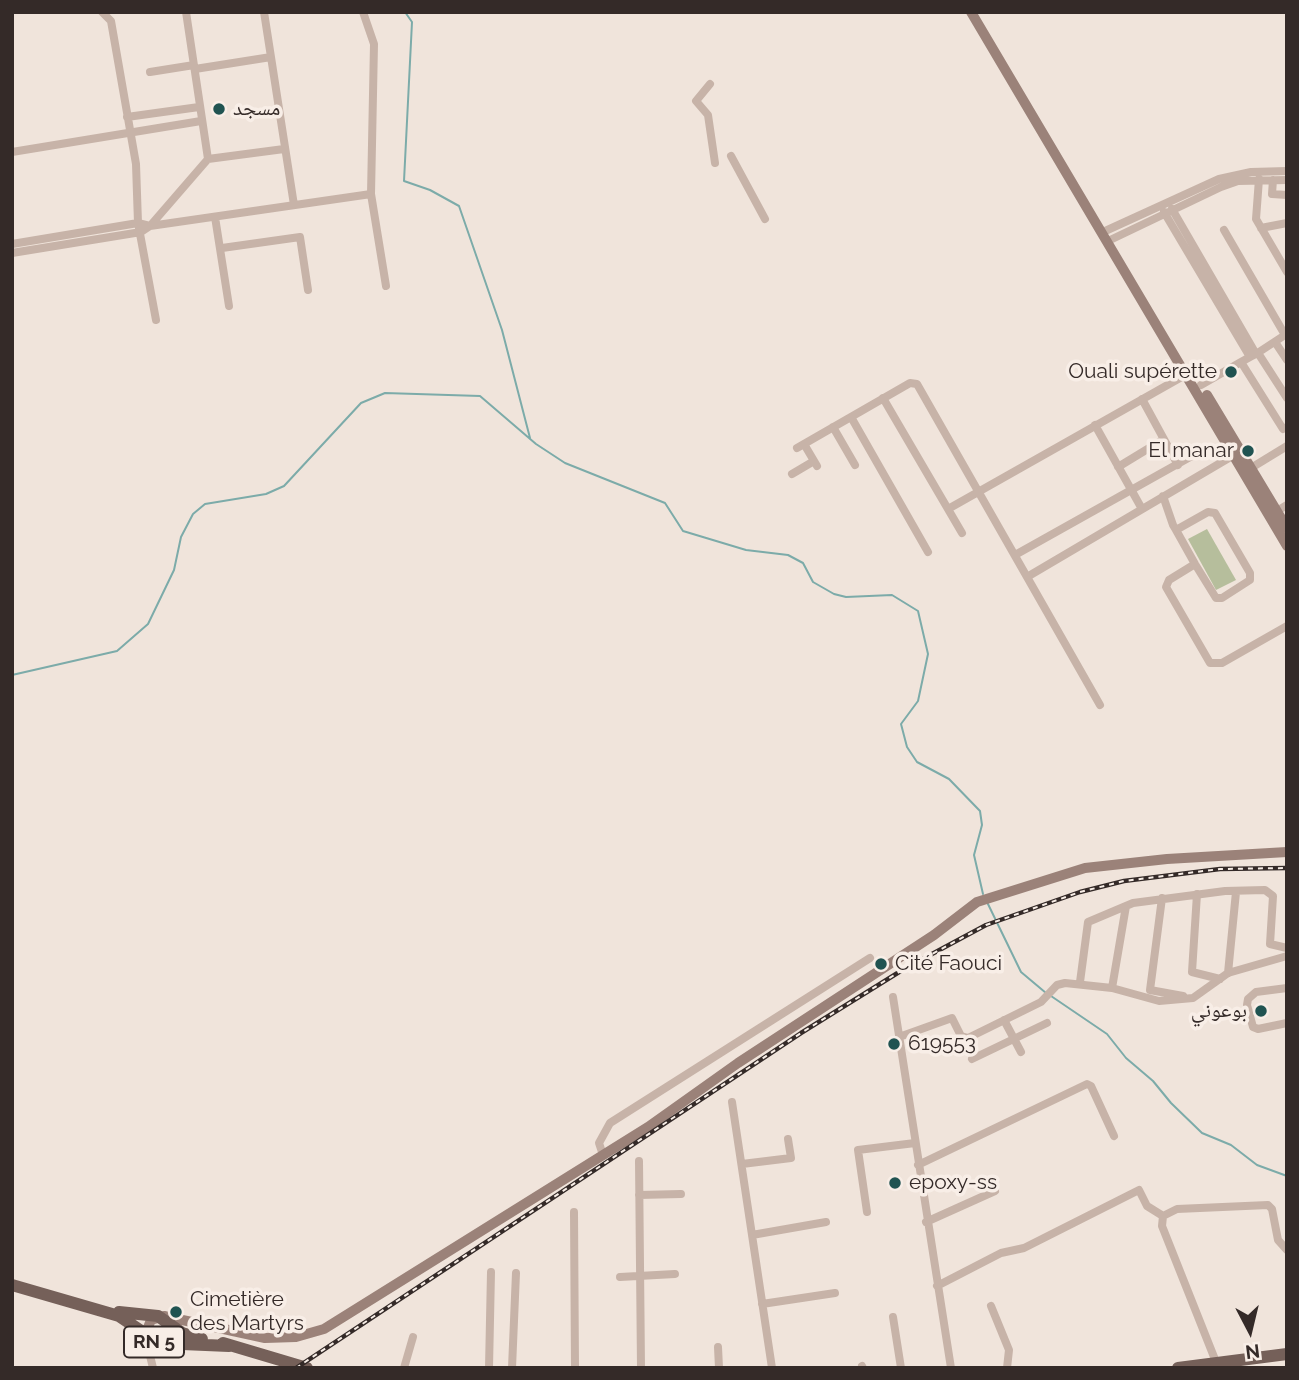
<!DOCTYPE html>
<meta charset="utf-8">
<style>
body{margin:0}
#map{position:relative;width:1299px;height:1380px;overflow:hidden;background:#f0e4db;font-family:Raleway,sans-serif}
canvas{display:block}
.frame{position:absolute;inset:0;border:14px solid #342a28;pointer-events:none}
.north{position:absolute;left:1215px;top:1296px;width:70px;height:70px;-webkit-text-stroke:5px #f8eee7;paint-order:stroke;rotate:173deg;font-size:19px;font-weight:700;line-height:28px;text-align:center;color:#342a28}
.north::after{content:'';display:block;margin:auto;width:24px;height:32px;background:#342a28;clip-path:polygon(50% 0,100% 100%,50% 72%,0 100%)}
</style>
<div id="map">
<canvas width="1299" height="1380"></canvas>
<div class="frame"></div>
<div class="north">N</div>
</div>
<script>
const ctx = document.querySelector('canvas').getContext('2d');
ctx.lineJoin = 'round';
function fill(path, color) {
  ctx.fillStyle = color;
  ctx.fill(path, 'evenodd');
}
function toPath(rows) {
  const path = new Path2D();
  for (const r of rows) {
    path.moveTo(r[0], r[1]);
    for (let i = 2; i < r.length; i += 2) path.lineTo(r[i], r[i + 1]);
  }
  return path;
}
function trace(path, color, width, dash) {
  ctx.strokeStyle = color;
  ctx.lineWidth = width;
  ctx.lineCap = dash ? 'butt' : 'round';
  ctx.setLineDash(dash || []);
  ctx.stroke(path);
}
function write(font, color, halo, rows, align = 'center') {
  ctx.font = font + ' Raleway,"Noto Naskh Arabic",sans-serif';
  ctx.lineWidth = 7;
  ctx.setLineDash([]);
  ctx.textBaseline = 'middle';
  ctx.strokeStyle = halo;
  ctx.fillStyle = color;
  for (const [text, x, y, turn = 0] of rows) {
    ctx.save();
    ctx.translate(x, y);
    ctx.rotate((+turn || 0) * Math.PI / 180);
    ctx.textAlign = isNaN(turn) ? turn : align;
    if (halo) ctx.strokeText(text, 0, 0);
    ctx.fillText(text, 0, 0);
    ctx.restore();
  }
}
const green = toPath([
 [1207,529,1236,580,1216,590,1188,539]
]);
const stream = toPath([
 [405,12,412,22,404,181,430,190,459,206,502,330,530,438],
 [12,675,117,651,148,624,174,570,181,537,193,514,205,504,266,494,284,486,361,403,385,393,480,396,536,444,565,463,665,503,683,531,746,550,788,555,803,563,813,582,834,594,846,597,892,595,918,611,928,654,918,701,901,724,907,747,917,762,949,779,980,811,982,825,974,855,983,894],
 [987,902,1021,972,1046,993],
 [1051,996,1107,1034,1126,1058,1153,1081,1171,1103,1202,1133,1231,1145,1257,1165,1287,1176]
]);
const minor = toPath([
 [102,12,111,21,136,164,138,223,156,320],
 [186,12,208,159],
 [264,12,294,205],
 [363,12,374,44,371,194,386,286],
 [195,69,271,57],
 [150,72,194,65],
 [710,84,696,101,708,115,715,163],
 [127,117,199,107],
 [12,152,201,121],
 [731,156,765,219],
 [1259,179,1256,219,1287,272],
 [1273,180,1272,194,1287,195],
 [1172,209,1256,354,1250,357],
 [1164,212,1250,357,1241,362],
 [215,217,229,306],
 [1261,228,1287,223],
 [1224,230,1285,335,1256,354],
 [1103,232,1219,179,1251,172,1287,171],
 [1108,241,1221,187,1238,181,1287,180],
 [12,244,138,223,150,226,371,194],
 [222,248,300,237,308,290],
 [12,253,141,232,150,226,208,159,284,149],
 [1275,342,1287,360],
 [1258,353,1287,398],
 [1201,385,1241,362,1283,429,1287,427],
 [883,398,962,533],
 [1142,399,1178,465],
 [851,417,928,552],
 [1095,425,1142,509],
 [833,427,855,465],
 [804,444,817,466],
 [797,448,910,383,917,384,1100,705],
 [1118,467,1164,439],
 [1251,468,1287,446],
 [792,474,814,461],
 [1163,496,1173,525,1176,530,1195,564,1216,598,1222,598,1250,580,1250,573,1215,513,1208,512,1176,530],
 [948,509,1187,374],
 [1277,511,1287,505],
 [1015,555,1199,452],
 [1195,564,1169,580,1166,587,1210,663,1222,663,1287,626],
 [1027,577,1234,455],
 [1197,894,1192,972,1220,979],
 [1162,898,1150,990,1183,996],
 [1228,973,1236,892],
 [1080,982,1088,922,1133,903,1225,891,1265,890,1273,896,1270,944,1287,948],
 [1112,988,1126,906],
 [1287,988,1256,992,1248,999,1247,1005,1253,1027,1258,1029,1287,1023],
 [893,997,951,1368],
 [1004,1020,1021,1052],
 [899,1037,952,1018,961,1036,968,1038,1041,1002,1057,985,1065,983,1112,988,1159,1001,1193,998,1228,973,1287,956],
 [972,1059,1047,1023],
 [732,1102,772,1368],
 [603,1155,599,1143,610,1123,870,958],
 [639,1161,641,1368],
 [742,1164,791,1158,788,1139],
 [918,1165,1087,1084,1091,1086,1114,1136],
 [639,1195,681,1194],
 [574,1212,575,1368],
 [867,1212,858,1150,915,1143],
 [926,1222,995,1191],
 [752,1235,826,1222],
 [620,1277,675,1274],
 [937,1286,1001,1253,1024,1248,1139,1190,1147,1206,1163,1216],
 [762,1304,835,1293],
 [991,1306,1009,1350,1007,1368],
 [893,1317,901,1368],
 [145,1335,153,1368],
 [718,1347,719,1368],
 [1216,1362,1162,1226,1163,1216,1177,1209,1268,1205,1272,1209,1278,1240,1287,1250],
 [862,1366,863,1368],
 [404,1368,413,1337],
 [489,1368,491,1272],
 [512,1368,516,1273]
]);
const secondary = toPath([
 [971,12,1287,546],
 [1207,395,1287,528],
 [145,1335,151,1320,164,1316,265,1338,296,1337,324,1329,648,1127,738,1063,934,935,977,902,1085,868,1167,859,1287,852]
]);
const primary = toPath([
 [12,1285,119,1316,159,1343,229,1346],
 [119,1312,158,1316,182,1333,202,1339],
 [223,1343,307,1368],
 [1178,1368,1287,1354]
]);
const rail = toPath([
 [296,1368,801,1033,904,969,986,925,1080,892,1124,881,1220,869,1287,868]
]);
const markers = [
 [219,109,7,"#205351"],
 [1231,372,7,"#205351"],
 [1248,451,7,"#205351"],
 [881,964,7,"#205351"],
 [1261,1011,7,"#205351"],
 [894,1044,7,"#205351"],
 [895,1183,7,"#205351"],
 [176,1312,7,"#205351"]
];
const shields = [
 [154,1342,60]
];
const shieldNames = [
 ["RN 5",154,1342]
];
const poiNames = [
 ["مسجد",233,109],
 ["Ouali supérette",1217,372,"right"],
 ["El manar",1234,451,"right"],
 ["Cité Faouci",895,964],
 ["بوعوني",1247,1011,"right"],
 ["619553",908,1044],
 ["epoxy-ss",909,1183],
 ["Cimetière",190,1300],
 ["des Martyrs",190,1324]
];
fill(green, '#b6be9c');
trace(stream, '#7caba9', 2);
trace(minor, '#c7b3a8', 8);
trace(secondary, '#9b8279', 10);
trace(primary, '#756059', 12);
trace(rail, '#342a28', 4.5);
trace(rail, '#f8eee7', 2, [5]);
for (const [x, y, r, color] of markers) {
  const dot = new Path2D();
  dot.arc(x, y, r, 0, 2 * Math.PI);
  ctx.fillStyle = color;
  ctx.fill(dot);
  trace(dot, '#f8eee7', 2.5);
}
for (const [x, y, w] of shields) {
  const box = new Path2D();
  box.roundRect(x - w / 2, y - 15.5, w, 31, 5);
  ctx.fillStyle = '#f8eee7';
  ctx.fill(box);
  trace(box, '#342a28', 2);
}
write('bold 19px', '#342a28', null, shieldNames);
write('21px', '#342a28', '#f8eee7', poiNames, 'left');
</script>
